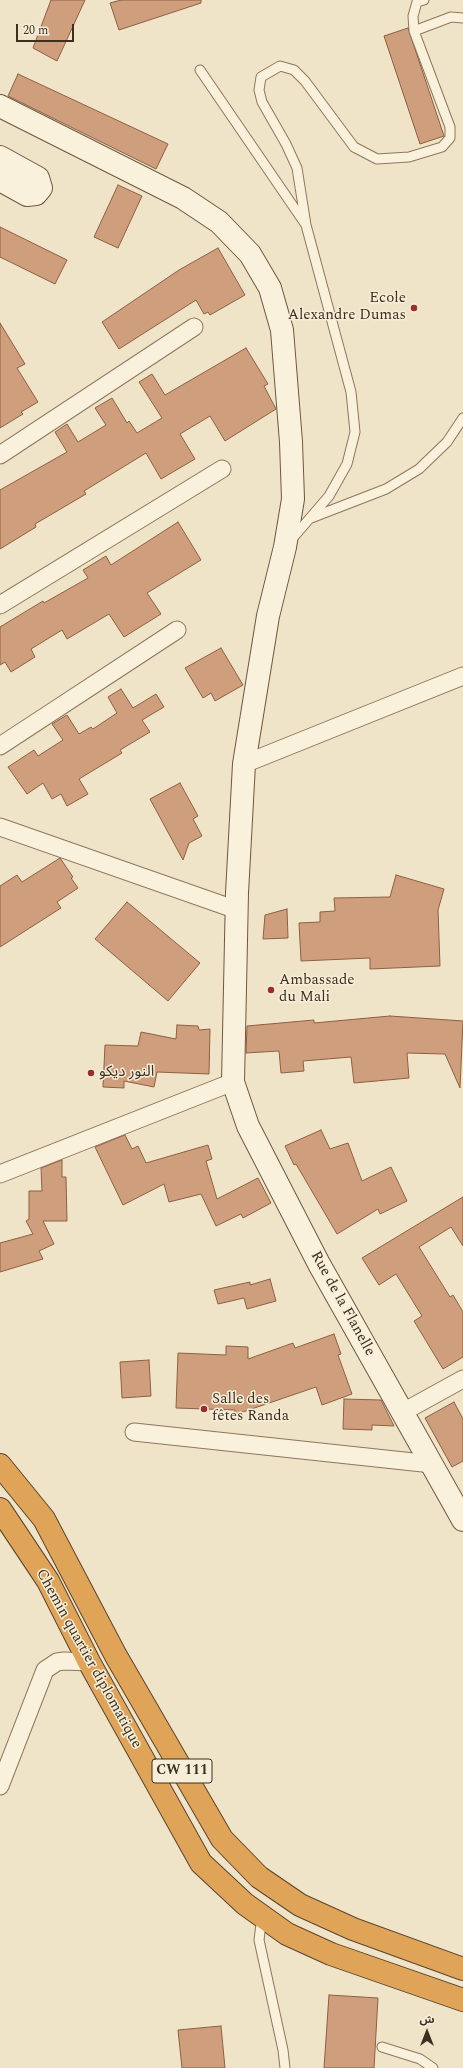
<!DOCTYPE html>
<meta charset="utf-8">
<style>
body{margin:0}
#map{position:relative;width:463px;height:2068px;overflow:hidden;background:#f0e4c8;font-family:Spectral,"Noto Sans Arabic",serif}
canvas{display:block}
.north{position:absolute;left:407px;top:2012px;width:40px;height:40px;-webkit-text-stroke:3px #f7eed8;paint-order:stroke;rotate:0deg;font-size:11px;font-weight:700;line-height:16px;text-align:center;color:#3d2e20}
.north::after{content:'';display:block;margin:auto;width:14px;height:18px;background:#3d2e20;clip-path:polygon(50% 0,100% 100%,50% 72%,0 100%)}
.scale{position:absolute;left:16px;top:24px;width:58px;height:18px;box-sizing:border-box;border:2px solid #3d2e20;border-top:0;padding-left:5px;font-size:12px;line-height:14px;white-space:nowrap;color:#3d2e20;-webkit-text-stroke:3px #f7eed8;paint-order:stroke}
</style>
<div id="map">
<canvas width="463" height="2068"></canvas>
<div class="north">ش</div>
<div class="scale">20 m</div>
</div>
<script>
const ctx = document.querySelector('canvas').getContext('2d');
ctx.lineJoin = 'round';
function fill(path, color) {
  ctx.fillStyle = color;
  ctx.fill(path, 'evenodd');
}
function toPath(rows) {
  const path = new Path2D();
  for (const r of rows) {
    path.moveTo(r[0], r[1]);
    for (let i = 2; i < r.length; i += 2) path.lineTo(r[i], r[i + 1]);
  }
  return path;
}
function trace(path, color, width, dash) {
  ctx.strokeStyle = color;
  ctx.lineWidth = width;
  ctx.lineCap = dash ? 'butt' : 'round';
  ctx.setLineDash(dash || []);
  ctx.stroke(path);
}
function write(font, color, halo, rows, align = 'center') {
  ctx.font = font + ' Spectral,"Noto Sans Arabic",serif';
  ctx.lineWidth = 3;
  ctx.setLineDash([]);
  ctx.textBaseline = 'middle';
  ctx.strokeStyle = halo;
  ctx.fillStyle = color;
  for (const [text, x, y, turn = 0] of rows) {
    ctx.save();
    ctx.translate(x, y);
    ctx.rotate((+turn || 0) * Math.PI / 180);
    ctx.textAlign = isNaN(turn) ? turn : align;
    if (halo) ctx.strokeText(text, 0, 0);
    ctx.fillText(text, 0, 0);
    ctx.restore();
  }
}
const building = toPath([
 [51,0,85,0,57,61,33,48,51,0],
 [121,0,201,0,201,3,119,30,110,3,121,0],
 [408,28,444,136,420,144,384,36,408,28],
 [18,74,168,144,156,169,8,96,18,74],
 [118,185,142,196,118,248,94,237,118,185],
 [0,227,67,260,55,284,0,257,0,227],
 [218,248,245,295,210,315,208,312,204,314,196,300,119,349,102,322,179,270,218,248],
 [0,323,25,364,17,368,38,402,21,412,23,414,0,428,0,323],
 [246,348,268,384,264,386,276,409,225,441,210,416,180,434,195,459,161,479,146,453,84,491,86,494,35,524,36,527,0,549,0,490,67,452,55,432,67,424,78,442,106,425,95,408,112,398,127,423,129,421,137,433,162,418,139,382,152,374,165,395,246,348],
 [178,522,201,560,147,593,161,614,124,637,109,614,67,639,62,630,31,649,35,657,11,672,5,662,0,665,0,627,43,601,44,603,88,578,83,570,106,556,111,565,178,522],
 [221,648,243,685,215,701,211,693,203,698,185,668,221,648],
 [121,689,133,708,156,694,164,707,142,720,150,732,120,750,122,753,79,779,88,794,67,806,61,794,52,799,43,783,27,794,8,767,34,750,38,756,63,740,52,724,67,715,79,734,91,727,93,729,117,713,108,697,121,689],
 [180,783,198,816,193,819,202,836,189,843,183,860,150,799,180,783],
 [60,858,73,877,71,878,78,888,57,902,61,908,0,947,0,886,17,875,22,882,60,858],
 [396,875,444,889,438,910,440,966,370,969,370,958,301,961,299,923,320,922,320,912,335,911,334,898,390,897,396,875],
 [127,902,200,963,168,1001,95,939,127,902],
 [287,909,288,938,263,939,265,915,287,909],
 [390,1016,463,1021,460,1088,445,1054,407,1053,409,1078,354,1083,351,1057,303,1061,304,1071,281,1073,279,1051,246,1053,247,1026,314,1020,314,1023,390,1016],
 [177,1025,198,1026,199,1030,210,1029,209,1074,157,1072,154,1087,124,1081,124,1088,103,1087,105,1045,138,1046,141,1032,176,1039,177,1025],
 [321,1130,330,1149,348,1143,362,1181,391,1167,407,1201,380,1214,378,1209,337,1234,296,1164,294,1165,285,1146,321,1130],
 [125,1135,132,1149,138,1146,146,1163,208,1145,212,1159,206,1161,217,1199,258,1178,271,1203,243,1218,241,1214,216,1226,201,1194,169,1202,164,1184,123,1205,95,1147,125,1135],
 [62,1160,62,1177,66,1177,67,1221,43,1221,54,1244,39,1251,43,1259,0,1272,0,1243,33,1234,26,1221,29,1219,29,1191,42,1191,41,1168,62,1160],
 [463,1197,463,1246,451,1227,419,1247,450,1297,453,1295,463,1312,463,1357,443,1369,414,1321,422,1316,396,1274,379,1285,362,1258,463,1197],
 [270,1279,276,1301,247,1309,244,1298,218,1304,214,1290,250,1282,250,1285,270,1279],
 [334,1334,341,1354,338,1355,352,1394,322,1405,316,1387,234,1415,235,1410,176,1408,178,1353,226,1355,226,1346,248,1347,248,1359,293,1343,295,1348,334,1334],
 [149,1360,151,1396,122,1398,120,1362,149,1360],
 [344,1399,381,1400,394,1426,372,1425,372,1430,343,1429,344,1399],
 [454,1402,463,1419,463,1461,452,1467,425,1418,454,1402],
 [329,1995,378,1998,374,2068,324,2068,329,1995],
 [221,2026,225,2068,182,2068,178,2030,221,2026]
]);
const lane = toPath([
 [414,31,451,17,463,18],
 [200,70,306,225,351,392,355,432,347,464,329,496,291,540],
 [306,225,297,168,286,144,262,102,259,90,261,77,280,66,294,70,305,81,354,147,377,159,409,157,442,147,450,138,450,127,414,31,413,16,417,2,424,0],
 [311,518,386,489,419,469,447,442,463,418],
 [262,1916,259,1940,283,2050,285,2068],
 [382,2047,420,2059,433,2068]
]);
const street = toPath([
 [0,455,194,327],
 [0,605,222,469],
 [0,746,177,630],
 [244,764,463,676],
 [0,827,237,910],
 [0,1174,233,1082],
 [403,1412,463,1379],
 [134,1432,432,1464],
 [0,1786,45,1670,57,1662,64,1661,89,1662]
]);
const secondary = toPath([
 [0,106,183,198,219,222,250,254,270,288,282,330,291,442,293,499,285,547,268,616,244,764,237,893,233,1082,248,1126,319,1264,463,1520],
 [0,157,38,178,41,188,36,194,27,195,0,180]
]);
const highway = toPath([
 [0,1465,44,1519,116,1656,222,1839,259,1877,300,1905,353,1929,463,1969],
 [0,1509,48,1581,89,1662,201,1863,245,1904,287,1934,331,1954,463,2000]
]);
const markers = [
 [414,308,4,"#9e2a2b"],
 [271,990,4,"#9e2a2b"],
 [91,1073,4,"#9e2a2b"],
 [204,1409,4,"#9e2a2b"]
];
const shields = [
 [182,1771,60]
];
const shieldNames = [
 ["CW 111",182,1771]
];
const poiNames = [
 ["Ecole",406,299,"right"],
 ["Alexandre Dumas",406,316,"right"],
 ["Ambassade",279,981],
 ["du Mali",279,998],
 ["النور ديكو",99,1073],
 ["Salle des",212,1400],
 ["fêtes Randa",212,1417]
];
const streetNames = [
 ["Rue de la Flanelle",342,1304,61],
 ["Chemin quartier diplomatique",88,1659,61]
];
fill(building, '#cf9f7d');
trace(building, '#8d5f41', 1);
trace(lane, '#8d765c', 11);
trace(street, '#8d765c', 19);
trace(secondary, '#6f573f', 24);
trace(highway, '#5b4430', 24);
trace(lane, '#faf1dc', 9);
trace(street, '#faf1dc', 17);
trace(secondary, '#faf1dc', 22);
trace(highway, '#e0a458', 22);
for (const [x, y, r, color] of markers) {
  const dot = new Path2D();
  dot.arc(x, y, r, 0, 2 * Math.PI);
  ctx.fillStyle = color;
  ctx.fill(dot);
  trace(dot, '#f7eed8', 1.5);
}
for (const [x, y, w] of shields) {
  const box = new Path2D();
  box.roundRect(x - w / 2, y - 12, w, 24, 3);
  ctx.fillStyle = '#f7eed8';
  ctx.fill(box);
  trace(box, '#3d2e20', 1);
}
write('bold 14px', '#3d2e20', null, shieldNames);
write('15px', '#3d2e20', '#f7eed8', poiNames, 'left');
write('15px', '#3d2e20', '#f7eed8', streetNames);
</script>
